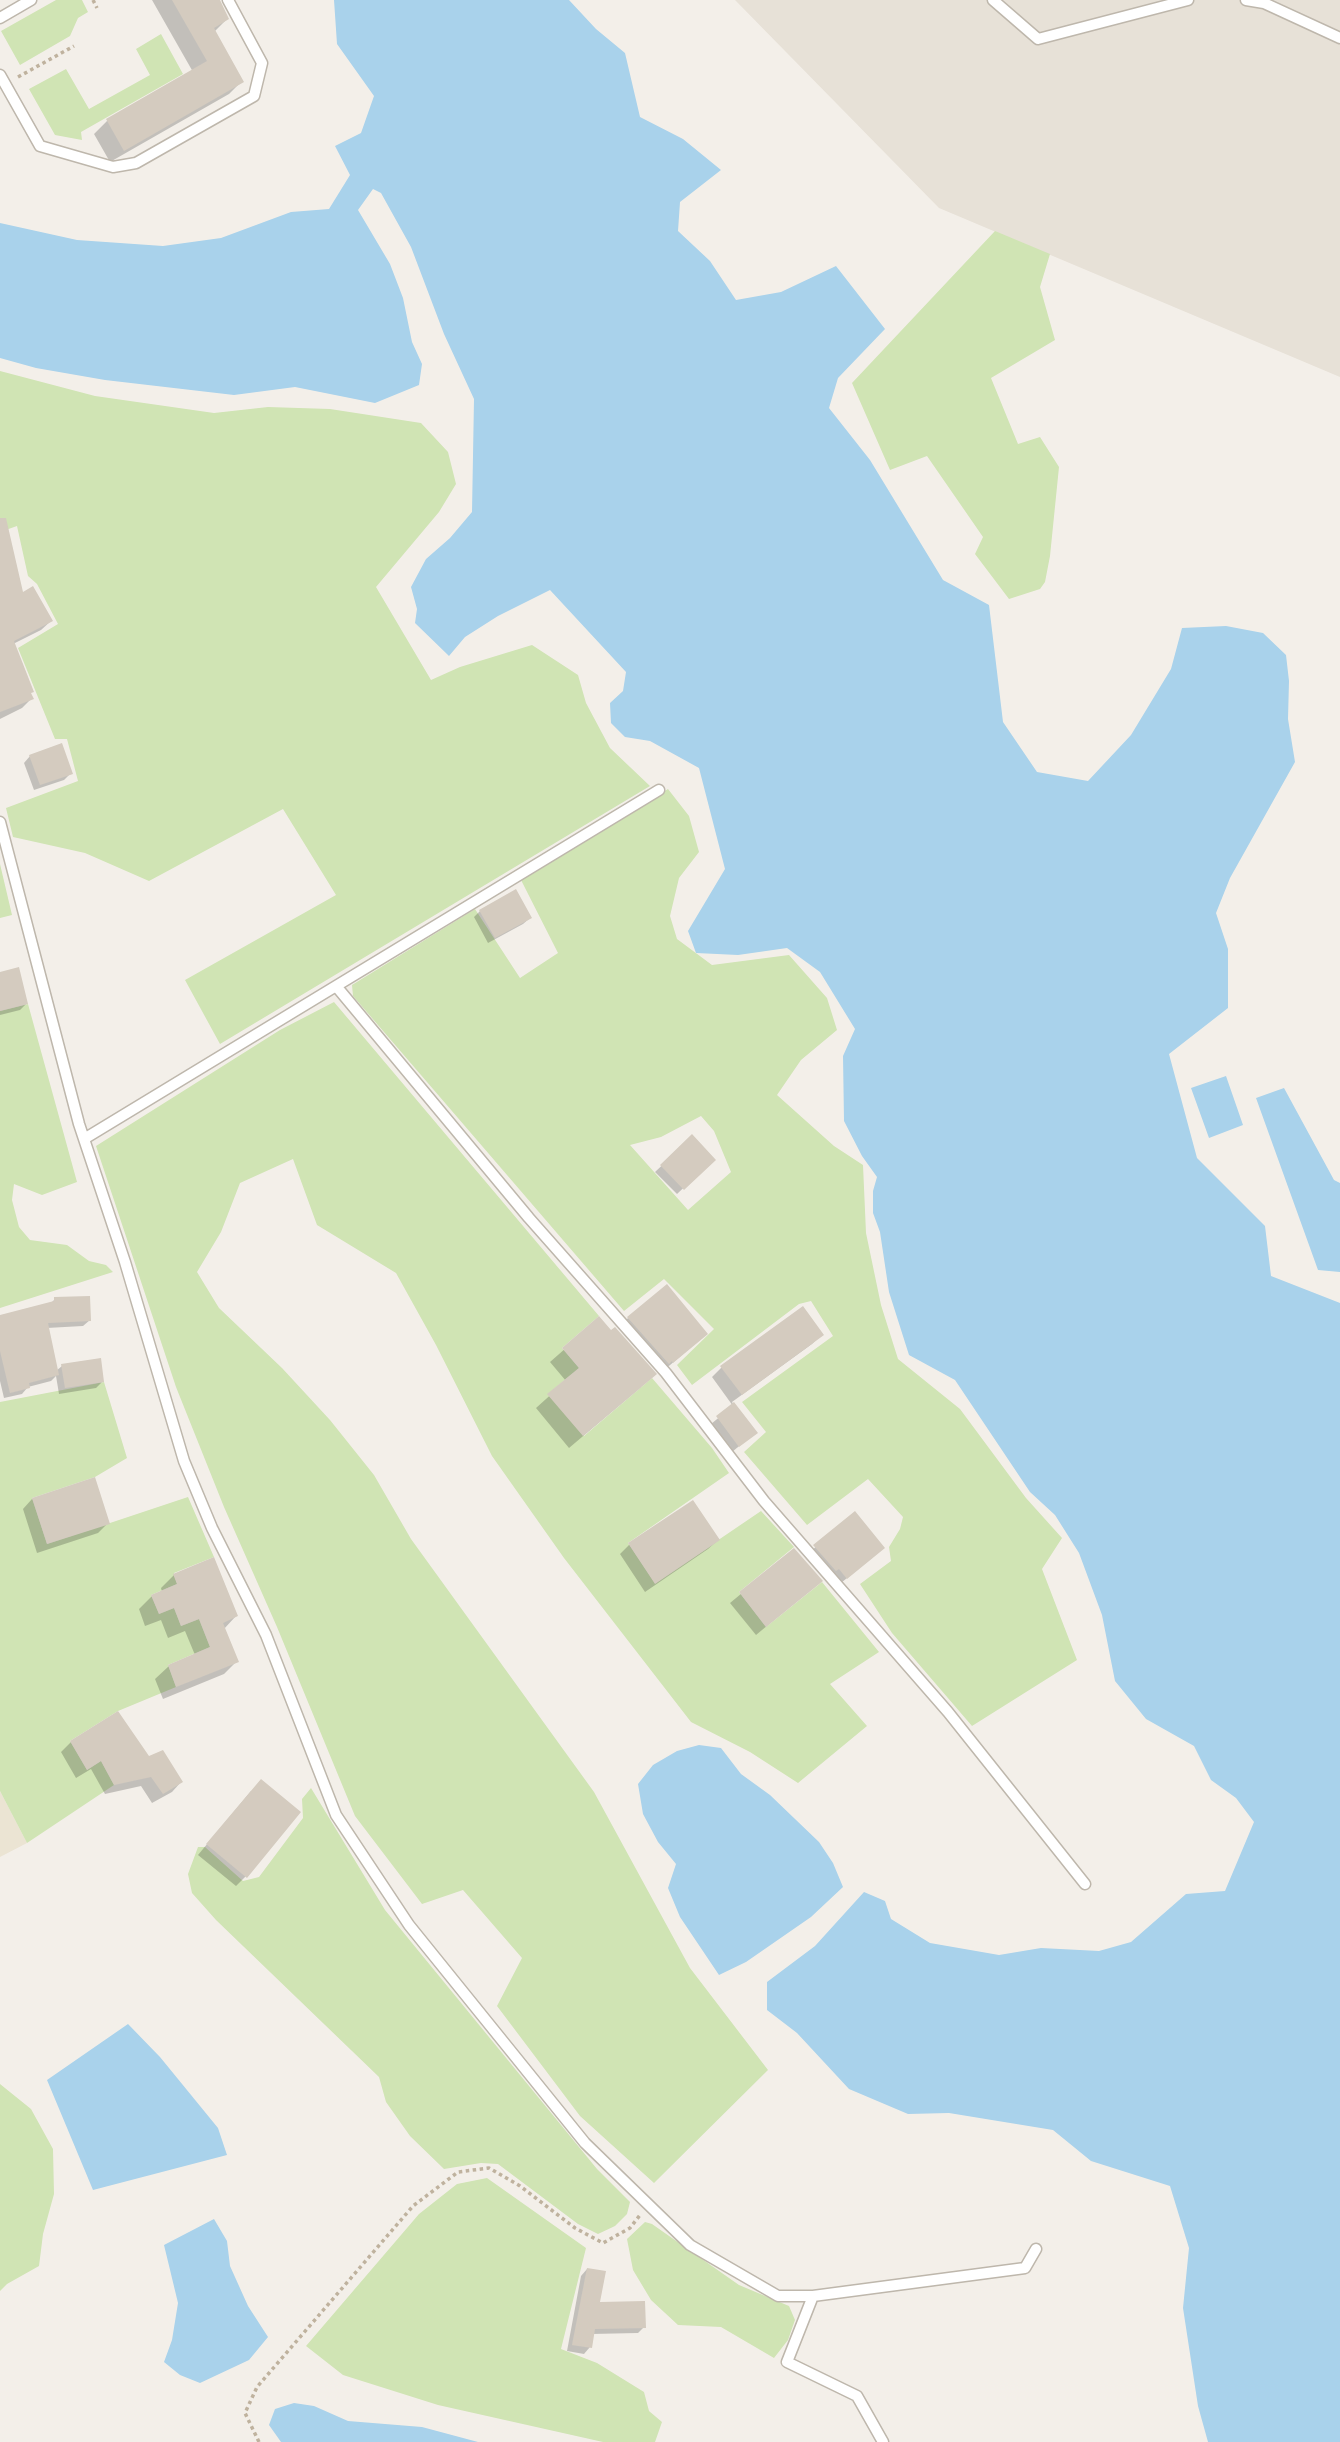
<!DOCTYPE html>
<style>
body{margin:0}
canvas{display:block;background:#f3efe9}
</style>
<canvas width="1340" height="2442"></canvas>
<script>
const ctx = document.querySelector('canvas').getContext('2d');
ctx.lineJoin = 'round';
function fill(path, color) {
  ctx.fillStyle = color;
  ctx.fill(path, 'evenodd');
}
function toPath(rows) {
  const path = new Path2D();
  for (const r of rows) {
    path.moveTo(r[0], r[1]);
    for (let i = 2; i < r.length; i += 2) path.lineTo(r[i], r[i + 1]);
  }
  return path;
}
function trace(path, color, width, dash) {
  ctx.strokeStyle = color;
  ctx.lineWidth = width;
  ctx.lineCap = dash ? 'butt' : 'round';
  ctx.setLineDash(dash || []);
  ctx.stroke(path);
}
const residential = toPath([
 [735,0,1340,0,1340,377,939,208]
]);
const education = toPath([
 [0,1791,27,1843,0,1857]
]);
const green = toPath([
 [56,0,82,0,88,12,78,18,70,36,20,65,1,31],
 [161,34,183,74,81,132,82,140,55,135,29,89,66,69,89,109,150,75,136,49],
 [995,231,1050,254,1040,287,1055,340,991,378,1018,444,1040,437,1059,467,1050,556,1045,582,1040,589,1009,599,975,554,983,537,927,456,890,470,852,383],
 [0,371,95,396,214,413,268,407,330,409,421,423,448,452,456,484,439,512,376,587,431,680,460,667,532,645,578,675,586,703,610,748,650,786,220,1044,185,980,336,895,283,809,149,881,85,853,13,837,6,808,78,781,67,739,55,739,18,648,58,624,37,584,28,576,17,526,0,532],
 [668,789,689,816,699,852,679,878,670,916,677,939,712,965,789,955,827,998,837,1030,801,1060,777,1095,834,1146,863,1165,866,1233,881,1305,898,1359,960,1409,1026,1498,1062,1538,1042,1569,1077,1660,972,1726,892,1633,860,1584,891,1561,889,1547,900,1529,903,1517,868,1479,807,1525,744,1452,766,1432,742,1402,833,1336,811,1301,799,1304,692,1385,677,1365,714,1329,664,1279,624,1311,353,996,352,985,475,909,520,978,558,953,521,880],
 [701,1116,714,1131,731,1172,688,1210,630,1145,661,1137],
 [0,864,12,915,0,918],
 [334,1002,599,1316,562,1348,579,1368,548,1394,584,1436,652,1378,712,1448,729,1473,628,1543,655,1583,761,1511,794,1547,739,1592,766,1627,822,1582,879,1652,830,1684,867,1726,798,1783,750,1752,691,1722,564,1558,492,1456,436,1345,396,1273,317,1225,293,1159,240,1183,221,1232,197,1272,219,1308,282,1368,330,1420,374,1475,411,1539,594,1792,690,1968,768,2070,654,2183,580,2116,497,2006,522,1958,463,1890,422,1904,355,1816,277,1627,224,1507,176,1387,96,1146,280,1030],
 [28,1004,77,1182,42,1195,14,1184,12,1200,19,1227,30,1240,67,1245,89,1261,106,1265,113,1272,0,1308,0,1011],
 [104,1382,127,1458,95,1477,32,1498,47,1544,188,1497,214,1557,174,1573,177,1584,151,1595,159,1614,174,1608,181,1626,199,1619,210,1647,168,1665,176,1687,118,1711,70,1741,87,1770,101,1761,114,1785,27,1843,0,1791,0,1402],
 [311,1788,385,1910,597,2169,630,2202,627,2214,615,2226,598,2234,578,2224,498,2164,481,2163,444,2169,410,2136,386,2102,379,2077,216,1920,192,1893,188,1874,198,1847,205,1847,243,1881,259,1877,303,1818,302,1799],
 [0,2084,31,2109,53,2149,54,2194,43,2234,39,2266,7,2284,0,2291],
 [487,2178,586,2248,561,2349,597,2363,644,2392,649,2411,662,2422,655,2442,603,2442,438,2405,343,2375,306,2346,419,2214,457,2184],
 [645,2222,652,2224,739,2285,789,2306,795,2320,788,2340,774,2358,721,2327,678,2325,651,2300,633,2270,627,2239]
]);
const water = toPath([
 [334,0,569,0,596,29,625,53,640,117,683,139,721,170,680,202,678,231,710,261,736,300,781,292,836,266,885,329,838,378,829,408,870,460,943,580,989,605,1003,722,1037,772,1088,781,1131,735,1171,669,1182,628,1226,626,1263,633,1286,655,1289,681,1288,719,1295,762,1230,878,1216,913,1228,949,1228,1008,1169,1054,1197,1158,1265,1226,1271,1276,1340,1303,1340,2442,1208,2442,1198,2406,1183,2308,1189,2248,1170,2186,1091,2161,1053,2130,949,2113,908,2114,849,2089,797,2033,767,2010,767,1982,815,1946,864,1892,885,1901,891,1919,930,1943,999,1955,1041,1948,1099,1951,1131,1942,1186,1894,1225,1891,1254,1822,1236,1798,1211,1780,1194,1746,1146,1719,1115,1681,1102,1615,1079,1553,1055,1515,1030,1492,955,1380,909,1355,889,1292,880,1232,873,1213,873,1191,877,1177,862,1156,844,1121,843,1056,855,1029,820,972,787,948,738,955,696,953,688,931,725,869,699,768,650,741,625,737,611,723,610,703,623,691,626,672,550,590,498,616,465,637,449,656,415,623,417,609,411,587,426,559,450,538,472,512,474,399,444,334,411,247,381,193,373,189,358,210,390,264,403,298,412,342,422,364,419,385,375,403,295,387,234,395,105,380,36,368,0,358,0,223,77,240,163,246,221,238,291,212,329,209,350,175,335,146,361,133,374,96,337,44],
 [1226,1076,1243,1125,1209,1138,1191,1088],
 [1284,1088,1334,1180,1340,1183,1340,1272,1318,1270,1256,1098],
 [699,1745,721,1748,741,1774,770,1795,819,1842,833,1863,843,1887,811,1917,746,1962,719,1975,680,1917,668,1888,676,1864,658,1842,643,1814,638,1784,653,1765,677,1751],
 [128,2024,160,2057,218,2128,227,2155,93,2190,47,2080],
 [214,2219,227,2241,230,2266,248,2306,268,2337,249,2360,200,2383,180,2375,164,2362,172,2340,178,2303,164,2245],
 [294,2403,314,2406,348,2421,422,2427,478,2442,281,2442,269,2425,275,2409]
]);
const shadow = toPath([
 [152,0,219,0,227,19,214,32,242,81,229,94,110,162,94,134,107,121,193,72],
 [0,540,22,594,51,621,41,630,13,644,32,698,22,708,0,719],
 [30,756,71,773,64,780,34,790,24,763],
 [480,911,530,918,523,924,488,943,474,917],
 [0,974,27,1003,20,1010,0,1015],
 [692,1137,714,1159,677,1194,655,1172],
 [55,1299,90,1320,83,1326,47,1328,56,1371,62,1366,102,1382,96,1388,59,1394,56,1376,51,1381,28,1387,22,1394,4,1398,0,1381,0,1316,50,1304],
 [628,1318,696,1343,663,1371,661,1370,658,1372,619,1328],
 [599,1319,641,1387,569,1448,536,1408,566,1381,550,1362],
 [821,1335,812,1344,732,1402,755,1433,732,1452,711,1424,733,1406,712,1377,722,1367],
 [32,1499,108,1523,98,1533,37,1553,23,1509],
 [855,1514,873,1557,836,1587,828,1577,825,1580,805,1556],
 [718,1540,708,1549,645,1592,620,1554,629,1545],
 [794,1550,821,1581,756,1635,730,1603],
 [174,1575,236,1616,224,1629,237,1661,224,1674,163,1699,155,1679,169,1666,195,1655,185,1631,168,1638,161,1620,145,1626,139,1609,152,1596,162,1592,161,1588],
 [117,1714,148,1758,181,1782,172,1792,152,1803,141,1786,105,1794,91,1769,76,1778,61,1752,71,1742],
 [251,1791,246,1876,236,1886,198,1855],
 [587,2269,598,2304,644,2327,638,2333,592,2334,590,2347,584,2354,567,2351,581,2276]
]);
const building = toPath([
 [172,0,220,0,229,19,214,28,244,82,124,151,106,119,207,61],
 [0,518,6,518,23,592,33,586,53,621,14,641,34,692,31,693,34,699,0,712],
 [62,743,73,774,40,785,29,755],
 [516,889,532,918,495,938,479,910],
 [19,967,28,1004,0,1011,0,972],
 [692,1134,716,1160,684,1190,660,1165],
 [667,1284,708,1334,673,1363,672,1361,669,1364,627,1317],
 [90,1296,91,1321,48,1323,59,1375,29,1383,30,1388,10,1393,0,1351,0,1315,54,1301,54,1297],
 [803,1306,824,1335,742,1395,720,1366],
 [599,1316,611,1330,615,1327,657,1374,583,1436,547,1394,579,1368,562,1348],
 [101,1358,104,1382,65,1388,61,1364],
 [734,1402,758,1433,739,1447,716,1416],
 [95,1477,110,1524,47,1544,32,1498],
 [693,1500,720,1540,655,1584,628,1543],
 [855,1511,885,1548,847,1579,839,1569,836,1571,813,1545],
 [794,1548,823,1581,766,1627,739,1592],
 [214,1557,238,1616,223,1623,239,1662,176,1687,168,1665,210,1647,199,1619,181,1626,174,1608,159,1614,151,1595,177,1584,173,1574],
 [118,1711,149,1756,163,1750,183,1782,163,1794,151,1777,114,1785,101,1761,87,1770,70,1741],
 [261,1779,301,1812,247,1878,206,1844],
 [587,2268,606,2271,600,2302,645,2301,646,2328,595,2329,592,2348,572,2345]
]);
const path = toPath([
 [93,0,97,8],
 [18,77,74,46],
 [259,2442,245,2413,257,2387,413,2206,458,2172,489,2168,520,2186,575,2228,603,2243,630,2228,640,2215]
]);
const lane = toPath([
 [993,0,1038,39,1188,0],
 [1246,0,1264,3,1340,38],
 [0,18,31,0],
 [0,75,40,146,113,167,136,163,254,96,262,63,228,0],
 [0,822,79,1124,125,1262,184,1461,212,1528,266,1635,336,1815,409,1925,585,2143,690,2245,778,2296,813,2296,1025,2268,1036,2249],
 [336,986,529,1218,666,1373,764,1501,948,1712,1085,1884],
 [84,1139,659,790],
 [813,2296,787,2362,857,2396,883,2442]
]);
fill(residential, '#e7e1d7');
fill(education, '#ebe4d3');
fill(green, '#d0e4b4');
fill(water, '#a9d2eb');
fill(shadow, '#0003');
fill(building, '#d4cbbf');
trace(lane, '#beb7ac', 13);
trace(path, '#bfb29e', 3.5, [3.5, 3.5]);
trace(lane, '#fff', 10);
</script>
